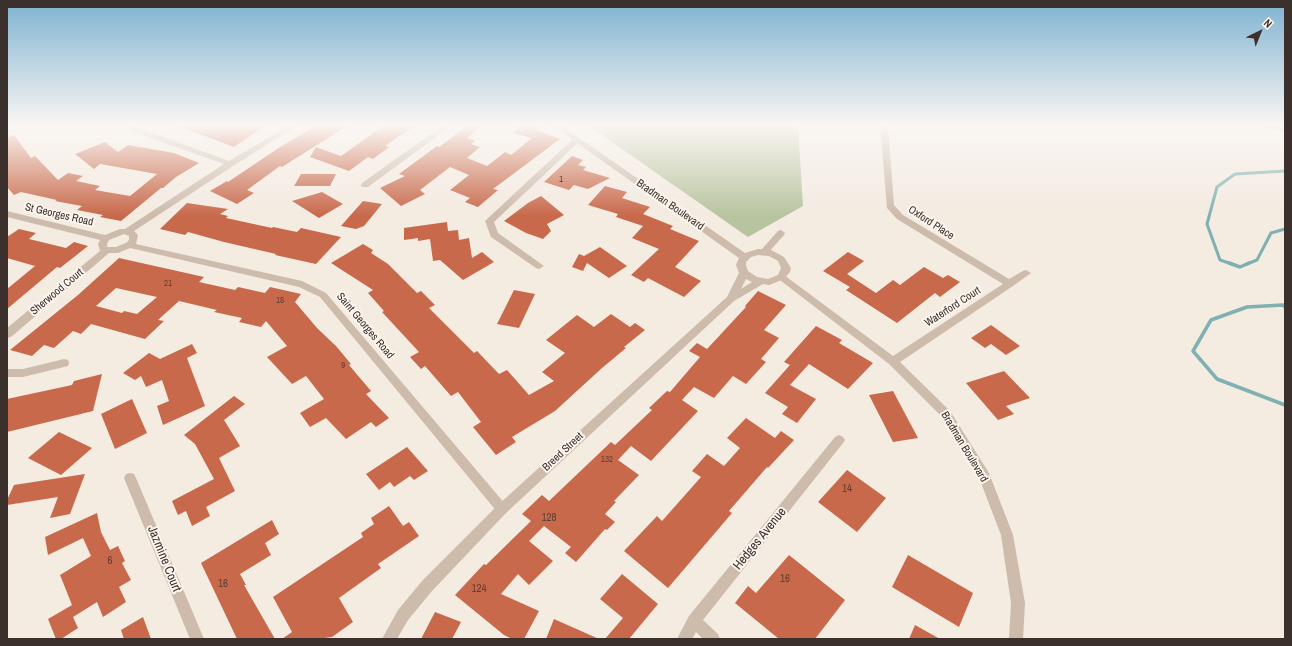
<!DOCTYPE html>
<style>
body{margin:0}
#map{position:relative;width:1292px;height:646px;overflow:hidden;background:#f4ebe1;font-family:"Archivo Narrow",sans-serif}
canvas{display:block}
.frame{position:absolute;inset:0;border:8px solid #3b302b;pointer-events:none}
.north{position:absolute;left:1240px;top:12px;width:40px;height:40px;-webkit-text-stroke:3px #fbf5ee;paint-order:stroke;rotate:43deg;font-size:11px;font-weight:700;line-height:16px;text-align:center;color:#3b302b}
.north::after{content:'';display:block;margin:auto;width:14px;height:18px;background:#3b302b;clip-path:polygon(50% 0,100% 100%,50% 72%,0 100%)}
</style>
<div id="map">
<canvas width="1292" height="646"></canvas>
<div class="frame"></div>
<div class="north">N</div>
</div>
<script>
const ctx = document.querySelector('canvas').getContext('2d');
ctx.lineJoin = 'round';
function fill(path, color) {
  ctx.fillStyle = color;
  ctx.fill(path, 'evenodd');
}
function toPath(rows) {
  const path = new Path2D();
  for (const r of rows) {
    path.moveTo(r[0], r[1]);
    for (let i = 2; i < r.length; i += 2) path.lineTo(r[i], r[i + 1]);
  }
  return path;
}
function trace(path, color, width, dash) {
  ctx.strokeStyle = color;
  ctx.lineWidth = width;
  ctx.lineCap = dash ? 'butt' : 'round';
  ctx.setLineDash(dash || []);
  ctx.stroke(path);
}
function write(font, color, halo, rows, align = 'center') {
  ctx.font = font + ' "Archivo Narrow",sans-serif';
  ctx.lineWidth = 4;
  ctx.setLineDash([]);
  ctx.textBaseline = 'middle';
  ctx.strokeStyle = halo;
  ctx.fillStyle = color;
  for (const [text, x, y, turn = 0] of rows) {
    ctx.save();
    ctx.translate(x, y);
    ctx.rotate((+turn || 0) * Math.PI / 180);
    ctx.textAlign = isNaN(turn) ? turn : align;
    if (halo) ctx.strokeText(text, 0, 0);
    ctx.fillText(text, 0, 0);
    ctx.restore();
  }
}
const green = toPath([
 [589,126,798,126,803,206,748,237]
]);
const streamFar1 = toPath([
 [1269,126,1285,131],
 [1232,264,1220,260,1207,224,1217,187,1235,174,1285,171],
 [1247,264,1257,260,1271,233,1285,229]
]);
const stream = toPath([
 [1229,263,1240,267,1249,263],
 [1285,307,1283,305,1247,307,1211,320,1193,351,1217,379,1285,405]
]);
const building = toPath([
 [178,126,265,126,234,147],
 [316,126,347,126,282,167,280,166,247,190,254,193,237,204,210,191,227,181,228,182,280,147],
 [383,126,414,126,385,146,389,147,373,159,368,157,349,171,310,157,316,147,341,156],
 [467,126,481,126,467,138,475,141,471,144,480,147,467,158,487,166,505,152,511,155,532,138,513,133,520,126,541,126,536,130,560,139,493,189,498,190,478,207,465,202,470,198,450,190,469,175,450,167,420,190,425,194,401,206,380,188,405,176,399,174,437,146,439,147],
 [14,135,31,158,35,156,58,180,68,173,83,176,76,181,100,186,95,190,130,196,157,174,100,164,94,169,75,154,105,142,118,152,128,145,174,153,199,163,176,177,163,188,161,188,121,221,100,217,103,215,77,210,82,206,55,201,57,200,21,192,14,195,7,187,7,138],
 [572,156,583,160,578,165,586,167,583,170,610,178,588,189,574,185,569,190,544,182],
 [301,174,336,174,330,186,294,186],
 [605,186,627,192,622,198,650,207,643,214,673,226,670,229,699,241,675,267,701,281,684,297,648,278,644,282,631,275,659,249,632,238,643,226,616,217,618,214,588,205],
 [322,192,343,204,319,218,292,201],
 [541,196,564,215,547,224,551,231,543,239,526,233,504,221,528,203],
 [363,201,382,204,364,226,356,229,341,226],
 [187,203,228,209,220,214,228,216,226,218,272,228,273,227,297,232,301,228,341,237,316,264,275,255,276,254,224,242,188,232,185,235,160,229],
 [447,222,448,231,458,230,459,240,469,238,472,258,482,252,494,262,463,280,440,260,433,261,430,239,418,241,418,238,404,240,404,228],
 [19,229,36,233,29,239,66,248,74,242,88,246,60,268,57,267,7,309,7,289,35,266,7,258,7,237],
 [363,244,373,250,371,253,388,264,417,293,421,291,435,305,429,308,474,353,477,351,499,374,507,370,529,395,554,381,542,372,565,353,546,340,577,315,594,327,611,314,630,327,635,323,645,330,624,347,626,348,602,368,555,411,512,437,516,442,496,455,473,427,481,422,458,392,451,396,425,366,421,369,410,357,419,352,382,312,384,311,368,293,373,290,331,263],
 [600,247,627,266,609,278,587,263,583,271,572,267,579,254,584,256],
 [848,252,864,261,847,274,876,293,893,280,900,285,924,267,943,278,948,275,960,282,940,297,935,293,897,323,846,290,850,287,823,271],
 [119,258,204,277,199,282,235,290,238,287,265,293,270,287,301,294,295,302,317,328,336,346,351,364,349,365,371,391,366,394,389,418,376,427,371,422,346,439,326,418,310,427,300,413,324,399,306,376,292,384,267,357,287,346,266,321,261,327,239,322,242,318,214,312,217,310,179,301,158,320,164,321,145,339,91,324,81,334,73,331,54,348,44,345,32,356,10,350,78,295],
 [116,288,157,297,137,314,124,311,122,313,96,306],
 [514,290,535,294,519,328,497,324],
 [758,291,786,305,764,330,779,338,761,359,766,362,746,384,733,376,714,398,694,387,682,400,698,411,651,461,631,446,618,460,639,475,614,501,616,502,605,514,615,522,607,530,605,529,576,562,565,553,571,547,544,526,529,541,553,561,529,585,518,574,501,594,539,611,524,639,512,639,504,635,455,595,484,564,486,565,531,521,522,514,542,495,549,501,611,442,615,445,652,410,649,408,667,391,670,392,700,357,689,351,697,343,707,349,746,307,745,306],
 [991,325,1020,346,1006,355,991,344,985,348,971,338],
 [816,326,842,340,839,343,873,363,848,389,809,364,790,385,816,399,797,423,782,414,788,407,765,393,790,365,784,362],
 [192,344,197,353,187,358,205,406,163,425,157,406,169,401,162,380,146,387,141,376,135,380,123,373,149,353,160,359],
 [1004,371,1030,398,1006,406,1014,414,998,420,966,383],
 [102,374,93,411,7,432,7,399,72,385,74,381],
 [893,391,918,438,893,442,869,395],
 [234,396,245,404,224,420,240,446,219,458,235,491,206,507,210,516,192,526,186,511,178,515,172,501,214,479,195,444,184,435],
 [132,399,147,433,115,449,101,414],
 [746,418,775,438,781,431,794,440,768,468,767,467,729,511,732,513,668,588,624,551,657,516,662,521,701,477,692,471,707,454,724,466,740,448,727,438],
 [59,432,92,448,61,475,28,458],
 [407,447,428,471,414,480,410,476,394,487,390,482,379,490,366,474],
 [847,470,886,498,857,532,818,502],
 [85,474,70,514,50,518,58,497,7,505,7,500,14,485],
 [389,506,403,526,409,522,419,536,378,564,381,568,339,598,353,622,332,637,317,639,282,639,292,632,273,597,363,537,361,533,374,524,371,518],
 [97,513,101,532,110,550,118,546,125,561,122,563,131,580,119,587,126,602,103,617,97,602,73,617,78,628,61,639,56,639,48,619,72,605,60,575,91,556,83,538,48,555,45,537],
 [272,520,279,534,265,543,271,555,240,574,246,585,244,585,275,639,237,639,201,563],
 [789,555,845,600,815,639,779,639,735,603,748,586,756,593],
 [908,555,973,593,959,627,892,587],
 [622,574,658,604,629,639,605,639,623,618,600,599],
 [435,612,461,622,452,639,421,639],
 [143,617,151,639,124,639,121,630],
 [554,619,599,639,546,639],
 [915,625,940,639,909,639]
]);
const minor = toPath([
 [126,126,134,126,229,161,288,126,297,126,233,166,134,231,138,235,136,244,302,281,326,293,506,505,508,509,506,513,502,515,498,513,320,297,299,287,130,248,118,253,109,253,11,337,7,338,7,328,100,251,98,244,100,240,7,217,7,211,105,235,120,229,125,229,224,164,130,131,126,126],
 [124,234,129,236,129,240,126,243,116,247,107,247,107,244,109,240,124,234],
 [442,126,451,126,368,187,362,187,361,185,362,183,442,126],
 [880,126,888,126,894,205,903,215,1009,279,1023,271,1026,270,1031,273,1013,286,900,362,950,411,989,473,1013,535,1025,603,1023,639,1009,639,1011,603,1001,535,978,475,942,417,889,364,776,277,778,275,784,275,893,356,1003,284,897,219,887,208,880,126],
 [574,138,577,138,581,140,494,222,498,233,544,266,539,269,536,268,491,237,485,221,574,138],
 [781,230,785,233,784,235,767,254,761,254,759,252,761,250,778,231,781,230],
 [64,359,68,360,69,363,68,366,23,377,7,377,7,369,23,369,64,359],
 [839,435,843,437,845,440,843,443,703,620,718,634,720,639,703,639,696,632,692,639,677,639,689,616,835,437,839,435],
 [130,473,134,474,136,478,204,639,190,639,124,478,126,474,130,473]
]);
const tertiary = toPath([
 [553,126,562,126,745,253,758,249,771,250,784,257,791,268,790,272,784,279,769,285,763,284,734,301,506,513,432,591,408,620,397,639,382,639,398,610,422,581,498,505,727,297,739,273,736,265,739,258,553,126],
 [758,255,769,256,778,261,781,268,778,275,768,279,757,277,748,271,746,265,746,262,751,257,758,255],
 [746,279,752,282,741,289,746,279]
]);
const numberNames = [
 ["1",561,180],
 ["21",168,284],
 ["15",280,301],
 ["9",343,366],
 ["132",607,460]
];
const streetNames = [
 ["Bradman Boulevard",670,205,35],
 ["St Georges Road",59,215,13],
 ["Oxford Place",931,223,33],
 ["Sherwood Court",57,292,-40],
 ["Waterford Court",953,307,-33],
 ["Saint Georges Road",365,326,50],
 ["Bradman Boulevard",964,447,59],
 ["Breed Street",563,452,-43]
];
const nearNumbernames = [
 ["14",847,489],
 ["128",549,518],
 ["6",110,561],
 ["16",785,579],
 ["16",223,584],
 ["124",479,589]
];
const nearStreetnames = [
 ["Hedges Avenue",760,539,-51],
 ["Jazmine Court",164,559,68]
];
fill(green, '#b8c4a0');
trace(streamFar1, '#7fb0b2', 3);
trace(stream, '#7fb0b2', 3.5);
fill(building, '#c8694b');
fill(minor, '#cdbbac');
fill(tertiary, '#cdbbac');
const sky = ctx.createLinearGradient(0, 0, 0, 216);
sky.addColorStop(0, '#7eb2d2');
sky.addColorStop(0.58, '#faf6f2');
sky.addColorStop(1, '#faf6f200');
ctx.fillStyle = sky;
ctx.fillRect(0, 0, 1292, 216);
write('9px', '#5e3e33', null, numberNames);
write('11px', '#3b302b', '#fbf5ee', streetNames);
write('11px', '#5e3e33', null, nearNumbernames);
write('13px', '#3b302b', '#fbf5ee', nearStreetnames);
</script>
